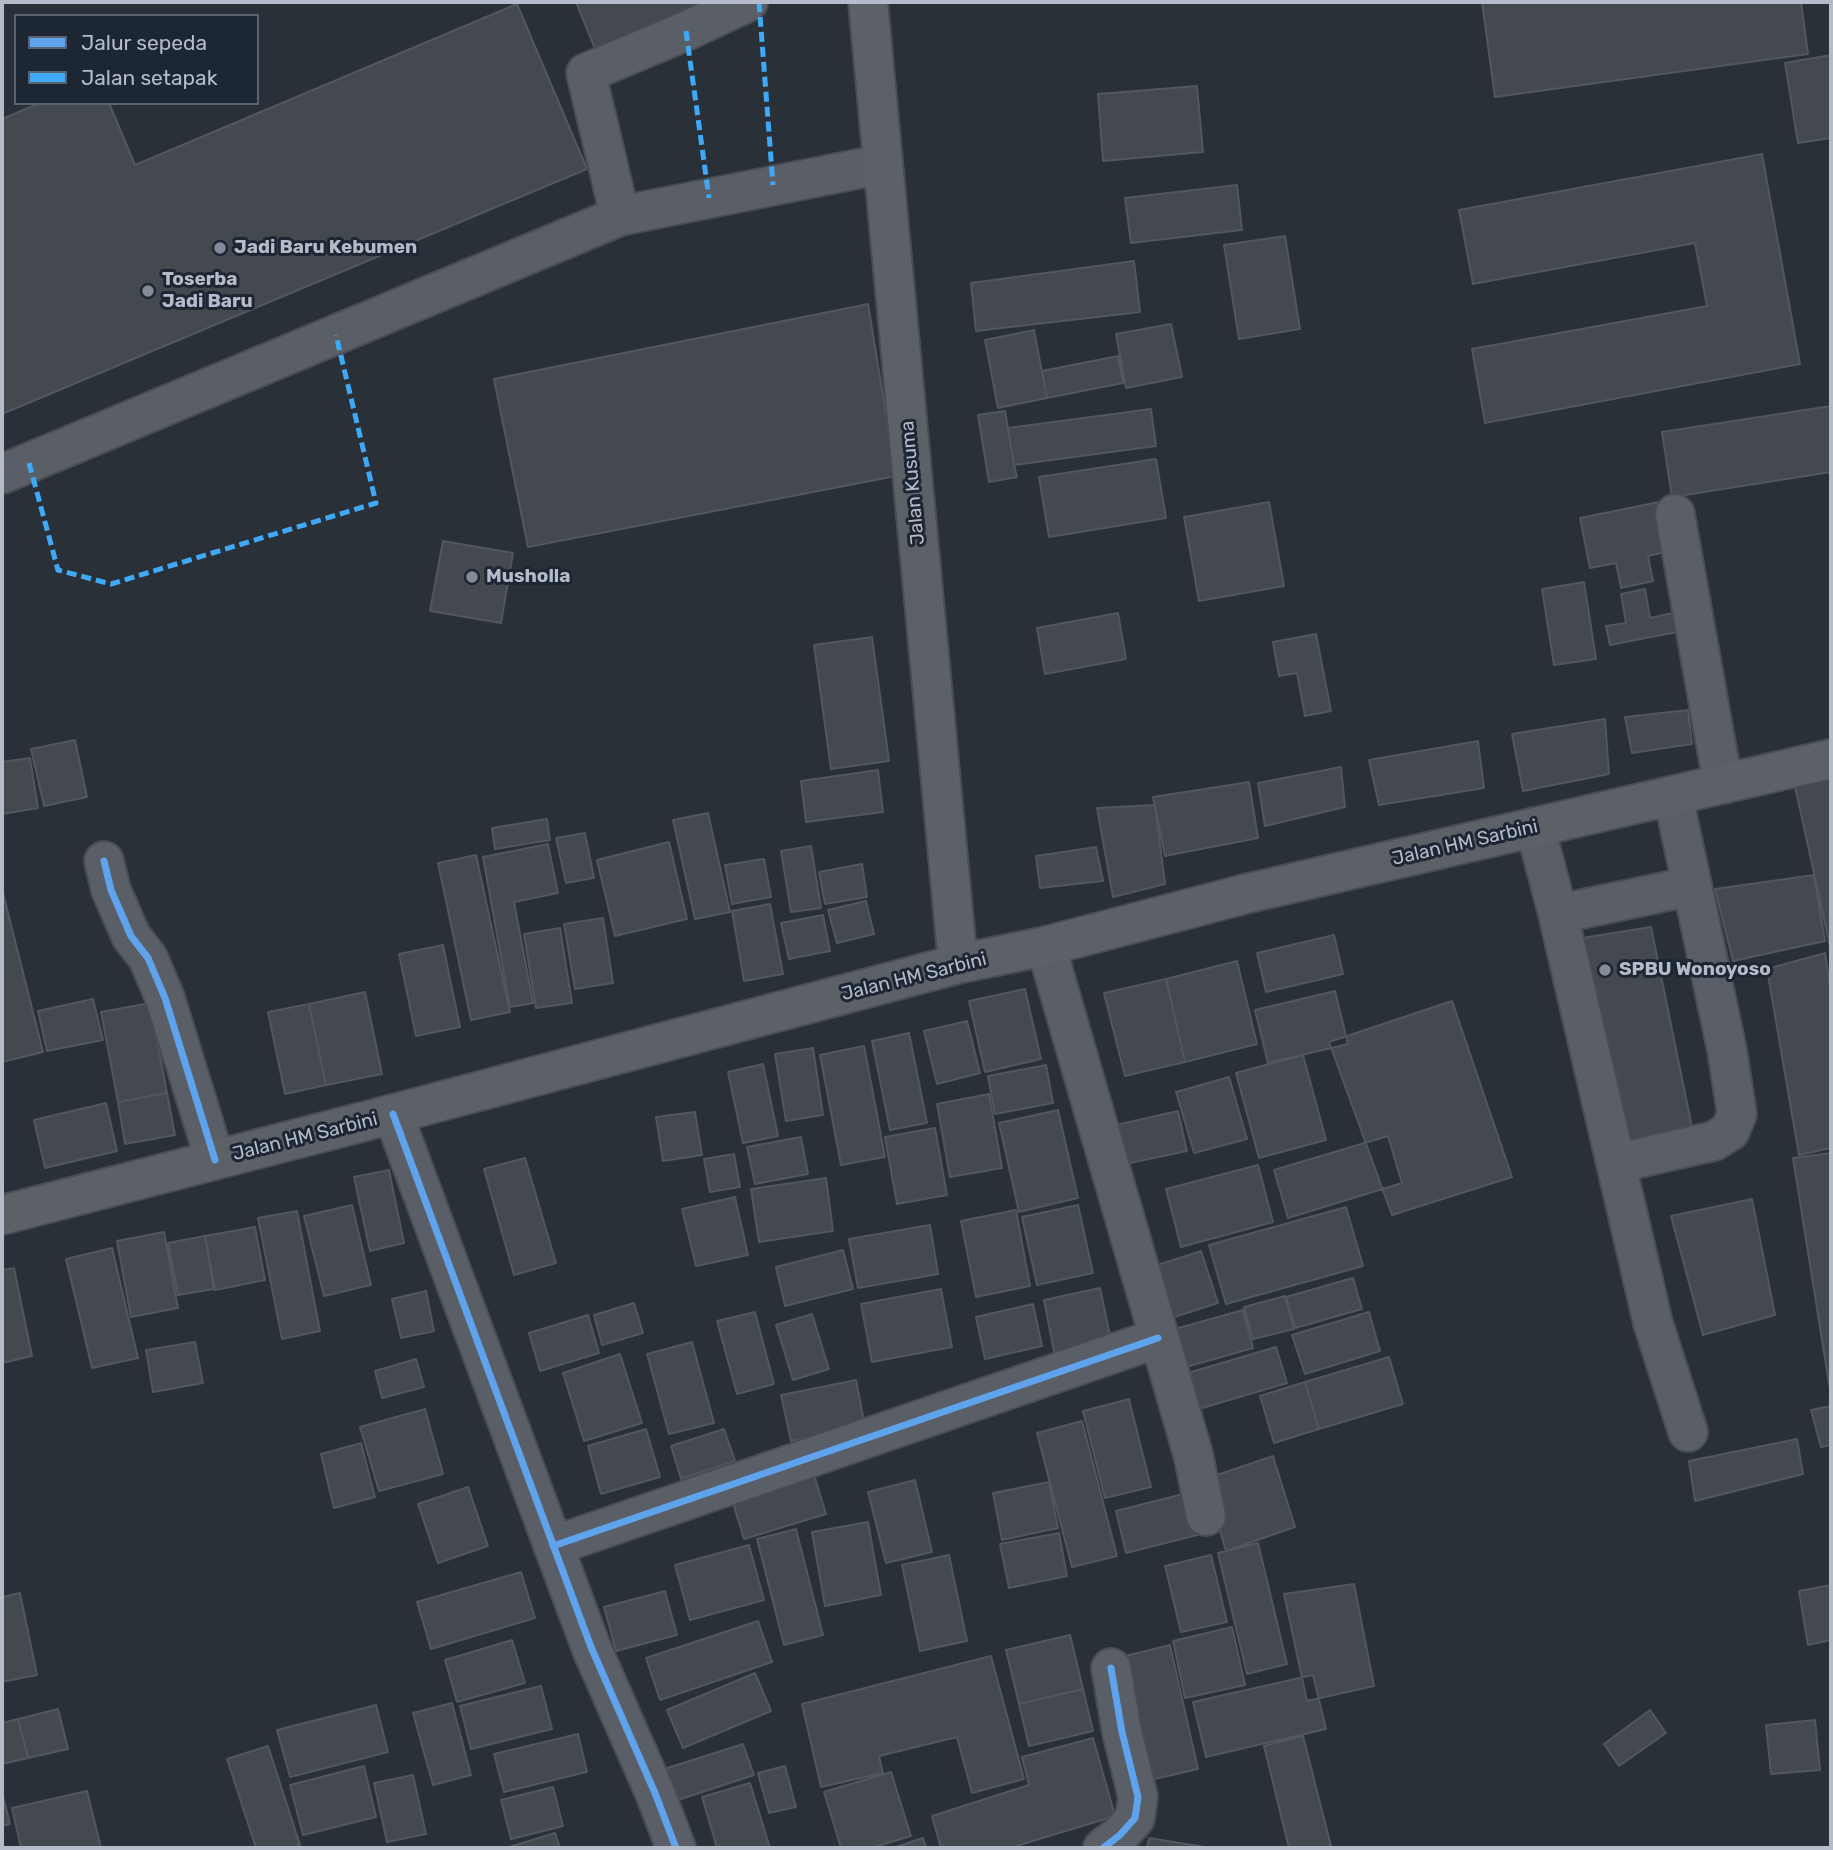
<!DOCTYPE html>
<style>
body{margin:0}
#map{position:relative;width:1833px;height:1850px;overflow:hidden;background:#2a3038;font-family:Rubik,sans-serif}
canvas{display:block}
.frame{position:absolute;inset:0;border:4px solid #b4bcc9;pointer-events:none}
.legend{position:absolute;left:14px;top:14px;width:245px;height:91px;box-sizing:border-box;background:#1d2633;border:2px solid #59626f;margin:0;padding:9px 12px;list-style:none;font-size:21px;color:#b4bcc9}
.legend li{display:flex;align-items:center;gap:14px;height:35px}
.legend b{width:35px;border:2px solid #59626f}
</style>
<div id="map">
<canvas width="1833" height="1850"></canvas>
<div class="frame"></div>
<ul class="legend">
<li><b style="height:9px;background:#60a3ed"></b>Jalur sepeda</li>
<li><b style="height:9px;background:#3fa9f5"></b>Jalan setapak</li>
</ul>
</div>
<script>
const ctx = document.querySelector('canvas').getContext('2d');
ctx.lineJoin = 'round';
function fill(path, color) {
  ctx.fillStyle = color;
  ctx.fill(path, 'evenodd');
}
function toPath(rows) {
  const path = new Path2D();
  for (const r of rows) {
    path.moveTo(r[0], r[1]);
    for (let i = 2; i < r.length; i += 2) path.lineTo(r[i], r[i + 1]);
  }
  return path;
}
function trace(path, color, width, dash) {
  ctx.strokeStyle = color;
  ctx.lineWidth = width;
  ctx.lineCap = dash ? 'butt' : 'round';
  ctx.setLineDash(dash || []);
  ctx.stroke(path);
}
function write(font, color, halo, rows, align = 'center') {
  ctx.font = font + ' Rubik,sans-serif';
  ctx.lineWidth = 6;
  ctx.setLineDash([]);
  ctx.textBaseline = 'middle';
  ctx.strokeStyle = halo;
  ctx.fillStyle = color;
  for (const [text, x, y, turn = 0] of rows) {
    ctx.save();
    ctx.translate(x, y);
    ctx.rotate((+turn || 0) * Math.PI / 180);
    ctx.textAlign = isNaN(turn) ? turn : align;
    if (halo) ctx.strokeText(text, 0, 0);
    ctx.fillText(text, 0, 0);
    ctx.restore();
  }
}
const building = toPath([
 [576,2,736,2,598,56,576,2],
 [1482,2,1801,2,1808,54,1495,97,1482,2],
 [517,4,587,169,2,414,2,119,40,103,109,103,135,165,517,4],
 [1831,55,1831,138,1798,143,1785,63,1831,55],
 [1197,86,1203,152,1103,161,1098,94,1197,86],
 [1762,154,1800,364,1485,423,1472,349,1707,306,1695,243,1473,284,1459,210,1762,154],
 [1237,185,1242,230,1131,243,1125,198,1237,185],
 [1285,236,1300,329,1239,339,1224,245,1285,236],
 [1134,261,1140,312,976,331,971,283,1134,261],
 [868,304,896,476,528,547,494,379,868,304],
 [1171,324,1182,377,1126,388,1116,334,1171,324],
 [1034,330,1047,398,998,408,985,340,1034,330],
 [1118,356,1123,383,1047,398,1042,371,1118,356],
 [1831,406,1831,472,1672,497,1662,432,1831,406],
 [1151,409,1156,446,1014,465,1008,428,1151,409],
 [1005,411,1014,465,1017,477,989,482,978,415,1005,411],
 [1156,459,1166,518,1049,537,1039,477,1156,459],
 [1269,502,1284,586,1199,601,1184,517,1269,502],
 [1659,502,1669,551,1648,556,1653,581,1621,588,1616,563,1590,568,1580,518,1659,502],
 [443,541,513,553,501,623,430,611,443,541],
 [1584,582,1596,659,1554,665,1542,589,1584,582],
 [1645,589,1650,618,1673,613,1677,632,1610,645,1606,626,1626,623,1621,594,1645,589],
 [1118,613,1126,659,1045,674,1037,628,1118,613],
 [1316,634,1331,711,1305,716,1297,673,1279,676,1273,642,1316,634],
 [872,637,889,761,831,769,814,645,872,637],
 [1688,710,1692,744,1632,753,1625,717,1688,710],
 [1605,719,1609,774,1523,791,1512,734,1605,719],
 [75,740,87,797,44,806,31,749,75,740],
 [1478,741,1484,788,1379,805,1369,760,1478,741],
 [30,758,38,808,2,814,2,762,30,758],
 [1831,759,1831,951,1791,768,1831,759],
 [1341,767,1345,807,1265,826,1258,783,1341,767],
 [878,770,883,812,806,822,801,781,878,770],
 [1249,782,1258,838,1165,856,1153,797,1249,782],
 [1155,805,1165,884,1113,897,1097,808,1155,805],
 [708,813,730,912,695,919,673,820,708,813],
 [547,819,550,840,495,849,492,828,547,819],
 [585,833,594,878,566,883,556,838,585,833],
 [669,842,687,919,615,936,597,860,669,842],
 [548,844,558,893,514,902,533,1003,510,1007,483,857,548,844],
 [811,846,821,908,791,912,781,851,811,846],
 [1096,847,1103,881,1040,888,1036,856,1096,847],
 [476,855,510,1012,471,1020,438,863,476,855],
 [764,859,771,897,732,904,725,865,764,859],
 [862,864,867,897,825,904,819,872,862,864],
 [1814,875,1825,941,1733,961,1715,889,1814,875],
 [2,889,43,1052,2,1062,2,889],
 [866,901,874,934,837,943,828,910,866,901],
 [770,904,783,974,744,981,732,911,770,904],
 [823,915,830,951,789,959,781,923,823,915],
 [603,918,613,983,575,989,564,924,603,918],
 [1651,927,1693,1132,1631,1145,1582,938,1651,927],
 [560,928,572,1003,536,1008,524,934,560,928],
 [1334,935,1343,974,1266,992,1257,953,1334,935],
 [443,945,460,1027,416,1036,399,954,443,945],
 [1825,953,1831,993,1831,1148,1799,1155,1767,969,1825,953],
 [1237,961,1257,1044,1185,1062,1166,979,1237,961],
 [1166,979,1185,1062,1125,1076,1104,993,1166,979],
 [1025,989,1041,1059,985,1072,969,1001,1025,989],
 [1335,991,1348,1044,1268,1063,1255,1010,1335,991],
 [365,992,382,1074,326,1085,309,1004,365,992],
 [93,999,103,1040,47,1051,38,1011,93,999],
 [1452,1001,1512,1177,1392,1215,1329,1042,1452,1001],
 [150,1003,167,1093,118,1102,101,1012,150,1003],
 [309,1004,326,1085,285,1094,268,1012,309,1004],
 [967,1021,980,1073,937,1084,924,1031,967,1021],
 [909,1033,927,1123,890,1130,872,1041,909,1033],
 [864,1046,885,1157,841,1165,820,1055,864,1046],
 [813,1048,823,1115,786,1121,775,1054,813,1048],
 [1303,1055,1326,1140,1259,1158,1236,1073,1303,1055],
 [763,1064,778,1136,743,1143,728,1072,763,1064],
 [1046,1065,1053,1103,995,1114,988,1076,1046,1065],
 [1229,1077,1247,1139,1194,1153,1176,1092,1229,1077],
 [167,1093,175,1135,125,1144,118,1102,167,1093],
 [989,1094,1002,1168,950,1177,937,1104,989,1094],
 [106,1103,117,1151,45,1168,34,1120,106,1103],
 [1058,1110,1078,1198,1019,1212,999,1123,1058,1110],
 [1178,1111,1187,1151,1125,1164,1116,1125,1178,1111],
 [695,1112,702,1155,663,1161,656,1117,695,1112],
 [935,1128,947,1195,897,1204,885,1137,935,1128],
 [1388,1136,1402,1183,1288,1218,1274,1170,1388,1136],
 [801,1137,808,1174,755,1184,747,1147,801,1137],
 [1831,1153,1831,1396,1793,1158,1831,1153],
 [734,1154,740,1187,710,1192,704,1159,734,1154],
 [525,1158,556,1263,514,1275,484,1169,525,1158],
 [1258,1165,1273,1222,1181,1247,1166,1189,1258,1165],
 [389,1170,404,1243,370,1251,354,1177,389,1170],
 [826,1178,833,1231,759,1242,751,1189,826,1178],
 [735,1197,748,1255,696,1266,682,1209,735,1197],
 [1752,1199,1775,1315,1703,1335,1671,1216,1752,1199],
 [352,1205,371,1285,324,1296,304,1216,352,1205],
 [1078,1205,1093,1273,1037,1285,1022,1217,1078,1205],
 [1346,1207,1363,1266,1226,1304,1209,1245,1346,1207],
 [1016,1210,1030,1286,976,1297,961,1221,1016,1210],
 [297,1211,320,1331,282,1339,258,1218,297,1211],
 [930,1225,938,1274,858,1288,849,1239,930,1225],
 [255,1227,265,1280,215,1290,205,1236,255,1227],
 [164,1232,178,1308,131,1317,117,1241,164,1232],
 [205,1236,214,1289,178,1295,168,1243,205,1236],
 [112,1248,138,1358,92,1368,66,1259,112,1248],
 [843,1250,853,1289,785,1306,776,1267,843,1250],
 [1201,1251,1218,1303,1162,1321,1145,1269,1201,1251],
 [14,1268,32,1356,2,1363,2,1270,14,1268],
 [1353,1278,1362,1309,1295,1328,1286,1297,1353,1278],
 [1100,1288,1113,1350,1056,1362,1044,1300,1100,1288],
 [941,1289,952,1347,872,1362,861,1304,941,1289],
 [426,1291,434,1331,401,1338,392,1299,426,1291],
 [1285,1296,1294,1329,1253,1339,1244,1307,1285,1296],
 [634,1303,643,1333,602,1345,594,1315,634,1303],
 [1033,1304,1042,1346,985,1359,976,1317,1033,1304],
 [1243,1310,1253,1348,1172,1371,1161,1333,1243,1310],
 [755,1312,774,1384,737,1394,717,1321,755,1312],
 [1369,1312,1380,1351,1305,1374,1292,1335,1369,1312],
 [812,1314,829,1369,793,1380,776,1325,812,1314],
 [588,1315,599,1353,540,1371,529,1333,588,1315],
 [195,1342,203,1383,153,1392,146,1350,195,1342],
 [692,1342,714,1423,669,1434,647,1354,692,1342],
 [1276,1347,1287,1383,1199,1409,1188,1373,1276,1347],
 [620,1354,642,1423,584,1441,563,1373,620,1354],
 [1389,1357,1403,1404,1319,1429,1305,1382,1389,1357],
 [416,1359,424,1387,382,1398,375,1371,416,1359],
 [856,1380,865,1426,791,1441,781,1395,856,1380],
 [1305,1382,1319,1429,1274,1443,1260,1396,1305,1382],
 [1129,1399,1151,1487,1105,1498,1083,1411,1129,1399],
 [1831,1406,1831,1445,1821,1447,1811,1410,1831,1406],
 [425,1409,443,1474,379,1491,360,1427,425,1409],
 [1082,1421,1117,1556,1072,1567,1037,1433,1082,1421],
 [646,1429,660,1477,601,1494,588,1446,646,1429],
 [724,1429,735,1461,681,1479,671,1446,724,1429],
 [1797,1439,1803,1474,1695,1501,1689,1461,1797,1439],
 [361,1443,375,1497,334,1508,321,1454,361,1443],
 [1273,1456,1295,1527,1226,1551,1205,1479,1273,1456],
 [811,1465,826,1514,744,1539,729,1490,811,1465],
 [915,1480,932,1552,886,1563,868,1492,915,1480],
 [1049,1482,1058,1528,1002,1540,993,1493,1049,1482],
 [468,1487,488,1546,438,1563,418,1504,468,1487],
 [1195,1491,1205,1533,1126,1553,1116,1511,1195,1491],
 [868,1522,881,1595,825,1606,812,1532,868,1522],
 [796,1529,823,1635,784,1645,757,1539,796,1529],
 [1059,1533,1067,1576,1009,1588,1000,1544,1059,1533],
 [1258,1543,1287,1664,1247,1674,1218,1553,1258,1543],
 [749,1545,764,1600,690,1620,675,1565,749,1545],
 [949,1555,967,1641,920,1651,902,1565,949,1555],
 [1211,1555,1227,1622,1181,1632,1165,1566,1211,1555],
 [521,1572,535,1618,431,1649,417,1602,521,1572],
 [1354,1584,1374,1686,1307,1701,1284,1594,1354,1584],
 [1831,1585,1831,1640,1808,1645,1799,1591,1831,1585],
 [665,1591,677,1635,616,1651,604,1607,665,1591],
 [20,1593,37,1675,2,1682,2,1597,20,1593],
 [758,1621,772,1662,660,1700,646,1658,758,1621],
 [1232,1627,1245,1685,1185,1698,1173,1641,1232,1627],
 [1070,1635,1083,1689,1019,1704,1006,1650,1070,1635],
 [512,1640,525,1683,457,1702,445,1660,512,1640],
 [1170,1645,1198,1769,1146,1781,1117,1658,1170,1645],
 [991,1656,1024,1779,972,1793,957,1737,879,1756,883,1773,821,1787,802,1704,991,1656],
 [755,1673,771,1711,683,1748,667,1710,755,1673],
 [1313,1675,1326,1729,1206,1757,1193,1702,1313,1675],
 [541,1686,552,1729,471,1749,460,1706,541,1686],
 [1083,1689,1093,1731,1029,1746,1019,1704,1083,1689],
 [452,1703,471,1775,433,1785,413,1713,452,1703],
 [376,1705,388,1752,290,1777,277,1730,376,1705],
 [58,1709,68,1749,28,1758,18,1719,58,1709],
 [1650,1710,1666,1733,1619,1766,1604,1744,1650,1710],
 [18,1719,28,1758,2,1764,2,1723,18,1719],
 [1815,1720,1820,1770,1771,1774,1766,1725,1815,1720],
 [578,1734,587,1772,504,1792,494,1754,578,1734],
 [1303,1736,1331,1846,1319,1848,1289,1848,1264,1746,1303,1736],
 [1093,1738,1115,1816,1010,1848,941,1848,932,1816,1029,1785,1022,1757,1093,1738],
 [743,1744,754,1775,669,1803,658,1771,743,1744],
 [268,1746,300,1845,291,1848,256,1848,227,1759,268,1746],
 [364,1766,376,1817,303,1835,290,1785,364,1766],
 [785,1766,796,1807,769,1813,758,1773,785,1766],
 [891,1772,911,1836,871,1848,841,1848,824,1792,891,1772],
 [413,1775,426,1834,387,1842,374,1783,413,1775],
 [750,1783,770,1848,717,1848,702,1797,750,1783],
 [553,1787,563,1826,511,1839,501,1800,553,1787],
 [87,1791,101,1848,21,1848,12,1808,87,1791],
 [2,1792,10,1824,2,1826,2,1792],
 [555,1833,560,1848,506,1848,555,1833],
 [923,1838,926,1848,893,1848,923,1838],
 [1149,1838,1211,1848,1147,1848,1149,1838]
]);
const minor = toPath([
 [748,2,686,31,586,73,620,216,883,164],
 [2,474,620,216],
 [1675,514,1723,784],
 [1535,827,1558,914,1653,1323,1688,1432],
 [104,861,111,890,131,936,148,958,165,998,215,1160],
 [1558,914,1692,886],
 [1046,946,1193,1454,1206,1516],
 [393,1114,591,1647,655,1793,676,1848],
 [1617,1163,1714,1141,1730,1131,1737,1114,1727,1050,1673,796],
 [553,1546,1158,1338],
 [1103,1848,1120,1835,1135,1818,1138,1797,1122,1732,1111,1668]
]);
const major = toPath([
 [868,2,958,964],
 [2,1215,393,1114,958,964,1046,946,1245,894,1831,759]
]);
const quiet = toPath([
 [759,2,773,185],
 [686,31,709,198],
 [29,463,58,570,111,584,376,503,336,335]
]);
const cycleway = toPath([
 [104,861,111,890,131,936,148,958,165,998,215,1160],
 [393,1114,591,1647,655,1793,676,1848],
 [553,1546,1158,1338],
 [1103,1848,1120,1835,1135,1818,1138,1797,1122,1732,1111,1668]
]);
const markers = [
 [220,248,7,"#848b96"],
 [148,291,7,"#848b96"],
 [472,577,7,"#848b96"],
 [1605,970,7,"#848b96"]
];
const poiNames = [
 ["Jadi Baru Kebumen",234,248],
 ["Toserba",162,280],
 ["Jadi Baru",162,302],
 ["Musholla",486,577],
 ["SPBU Wonoyoso",1619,970]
];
const streetNames = [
 ["Jalan Kusuma",913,483,-95],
 ["Jalan HM Sarbini",1465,843,-13],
 ["Jalan HM Sarbini",914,977,-14],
 ["Jalan HM Sarbini",305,1137,-14]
];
fill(building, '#444950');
trace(building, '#52575f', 2);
trace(minor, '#484c53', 42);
trace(major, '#484c55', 42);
trace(minor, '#5a5e66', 38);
trace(major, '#5c6168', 38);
trace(quiet, '#3fa9f5', 5, [10, 5]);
trace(cycleway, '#60a3ed', 7);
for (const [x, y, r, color] of markers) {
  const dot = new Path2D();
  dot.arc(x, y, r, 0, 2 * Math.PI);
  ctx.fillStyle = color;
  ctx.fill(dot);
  trace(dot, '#1d2633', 2.5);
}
write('bold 19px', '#b4bcc9', '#1d2633', poiNames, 'left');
write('19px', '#b4bcc9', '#1d2633', streetNames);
</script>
